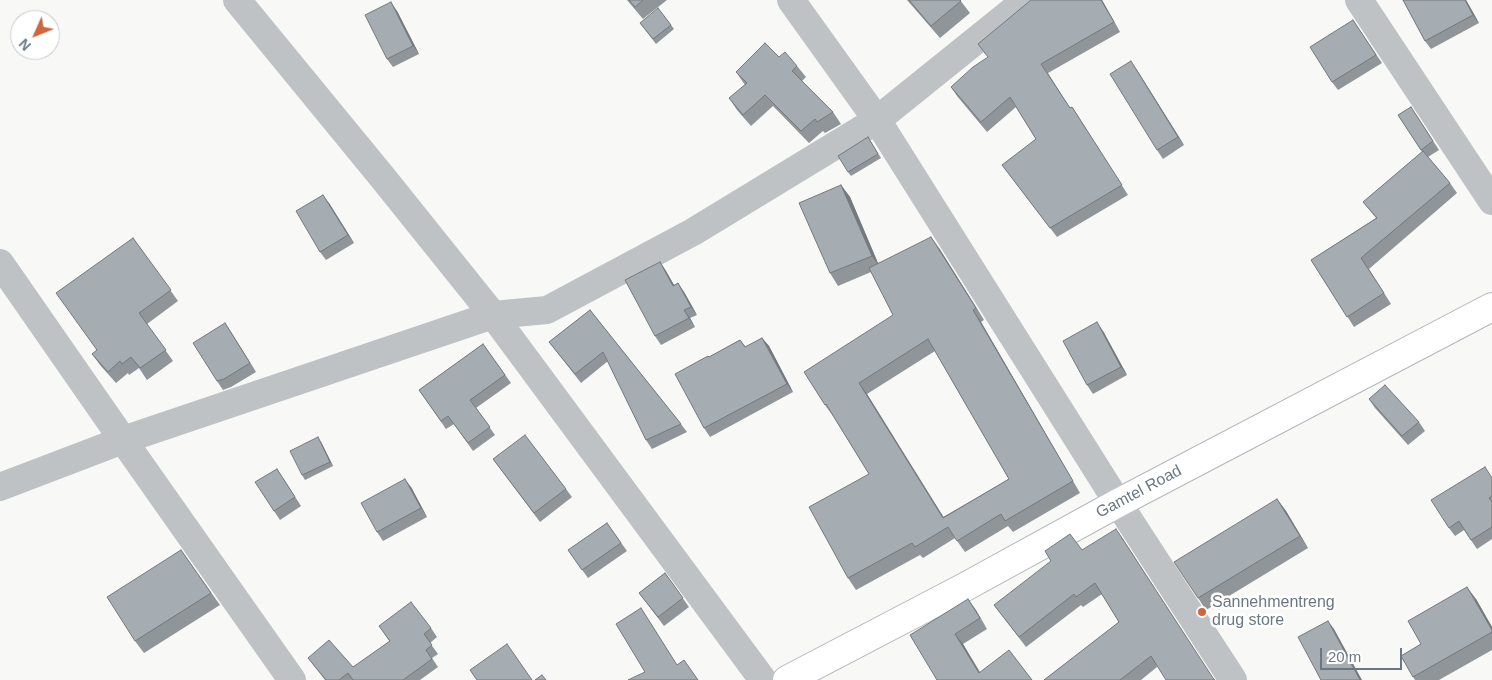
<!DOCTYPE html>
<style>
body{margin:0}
#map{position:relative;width:1492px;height:680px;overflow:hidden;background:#f8f8f6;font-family:Arial,sans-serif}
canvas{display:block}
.north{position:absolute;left:10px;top:10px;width:50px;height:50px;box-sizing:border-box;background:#fff;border:1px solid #c4c9cd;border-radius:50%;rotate:226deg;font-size:14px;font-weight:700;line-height:20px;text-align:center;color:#6b7883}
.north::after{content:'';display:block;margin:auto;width:18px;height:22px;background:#d0653e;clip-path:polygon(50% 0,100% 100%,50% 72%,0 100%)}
.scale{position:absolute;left:1320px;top:648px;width:82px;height:22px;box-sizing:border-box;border:2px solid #6b7883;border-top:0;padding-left:6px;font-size:15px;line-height:18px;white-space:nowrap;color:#6b7883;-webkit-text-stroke:4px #fff;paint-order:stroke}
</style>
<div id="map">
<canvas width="1492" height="680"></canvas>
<div class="north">N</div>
<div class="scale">20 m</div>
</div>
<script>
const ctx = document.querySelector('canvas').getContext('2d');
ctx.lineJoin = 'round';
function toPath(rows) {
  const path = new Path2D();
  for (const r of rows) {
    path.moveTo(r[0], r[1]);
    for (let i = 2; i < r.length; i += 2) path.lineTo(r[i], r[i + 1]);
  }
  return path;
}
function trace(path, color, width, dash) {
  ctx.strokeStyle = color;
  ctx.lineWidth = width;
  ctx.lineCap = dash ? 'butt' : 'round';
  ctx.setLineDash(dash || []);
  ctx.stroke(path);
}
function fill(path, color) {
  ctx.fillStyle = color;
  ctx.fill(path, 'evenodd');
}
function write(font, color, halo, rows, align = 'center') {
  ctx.font = font + ' Arial,sans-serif';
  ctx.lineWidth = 5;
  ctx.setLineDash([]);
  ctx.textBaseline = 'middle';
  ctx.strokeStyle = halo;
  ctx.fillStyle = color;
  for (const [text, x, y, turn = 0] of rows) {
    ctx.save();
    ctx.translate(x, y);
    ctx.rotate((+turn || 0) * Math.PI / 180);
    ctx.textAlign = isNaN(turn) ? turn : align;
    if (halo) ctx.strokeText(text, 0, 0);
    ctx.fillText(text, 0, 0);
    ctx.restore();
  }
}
const street = toPath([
 [237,0,383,178,493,315,763,680],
 [791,0,877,120,1118,503,1233,680],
 [1359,0,1492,201],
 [0,263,123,440,292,680],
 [0,487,123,440,493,315,547,310,693,232,877,120,1026,0]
]);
const secondary = toPath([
 [787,680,963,588,1118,503,1492,307]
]);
const wall = toPath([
 [627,0,667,0,643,19],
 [907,0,960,0,970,13,940,38],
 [1102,0,1120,32,1048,73,1070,108,1072,107,1078,116,1128,195,1057,237,1002,165,1036,139,1016,107,987,132,957,96,951,87],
 [1403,0,1466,0,1479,23,1431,49,1425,41],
 [397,11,419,54,393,67,387,59],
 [1353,20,1382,63,1338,90,1332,82],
 [640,23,671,25,674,29,656,44],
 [779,57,797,66,806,77,802,81,833,112,841,124,825,133,823,131,809,143,773,106,751,126,737,110,729,98,745,85,736,72],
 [1137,70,1184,145,1163,159,1157,150],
 [1411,107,1439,150,1428,157,1450,183,1457,193,1369,269,1391,304,1354,327,1311,260,1376,218,1363,202,1422,152,1398,115],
 [871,142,881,158,851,176,848,172],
 [841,185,850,197,878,263,939,248,984,320,981,322,1080,493,1013,532,1008,526,965,552,955,538,923,558,920,555,856,590,848,578,869,474,833,416,825,405,893,315,871,272,838,286,830,273],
 [935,351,1009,479,943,517,867,394],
 [329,203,354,243,326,260,320,252],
 [133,238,178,301,147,324,173,361,147,380,139,368,129,375,128,373,116,383,100,365,92,354,97,350],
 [660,262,666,271,674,285,678,283,684,292,697,315,690,318,695,327,661,345,655,336],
 [590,310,681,424,687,432,652,449,646,440,608,361,581,383,549,342],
 [225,323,256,372,231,387,223,390,217,381],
 [1103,331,1127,375,1093,394,1087,385],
 [762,338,769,346,793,392,710,437,704,428,709,357,740,340,746,347],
 [483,344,511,383,476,408,495,435,473,451,454,424,446,429,419,390],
 [1369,399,1419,422,1425,431,1408,445,1375,408],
 [321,442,333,466,305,480,302,475],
 [493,459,566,489,572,497,540,522],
 [1492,477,1492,539,1477,549,1464,530,1455,536,1449,528],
 [283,478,301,506,280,520,274,511],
 [411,487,427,517,383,541,377,532],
 [1277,499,1286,511,1308,548,1206,610,1198,598],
 [607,523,627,551,588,578,568,550],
 [1123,539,1157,667,1141,680,1044,680,1119,622,1102,594,1083,607,1081,605,1026,647,994,605,1082,550],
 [181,550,220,605,144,653,135,641],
 [665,573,689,607,664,626,639,593],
 [968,599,987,629,963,644,980,672,1032,680,937,680],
 [1476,599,1492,627,1492,650,1439,680,1415,680,1401,656,1421,644],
 [379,626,431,628,437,637,430,643,438,654,432,658,438,667,420,680,325,680,308,658,353,667,390,642]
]);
const shadedWall = toPath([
 [1101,0,1102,0,1120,32,1114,22],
 [1465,0,1466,0,1479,23,1473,15],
 [391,2,397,11,419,54,413,46],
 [1131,61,1137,70,1184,145,1178,137],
 [841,185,850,197,880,268,872,256],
 [323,195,329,203,354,243,348,235],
 [931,237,939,248,984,320,976,308],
 [660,262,666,271,679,294,673,286],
 [678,283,684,292,697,315,691,307],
 [684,310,690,318,695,327,689,318],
 [973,310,981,322,1080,493,1073,481],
 [1097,322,1103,331,1127,375,1121,367],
 [225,323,231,332,256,372,250,363],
 [762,338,769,346,793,392,787,384],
 [859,383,867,394,951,529,943,518],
 [318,437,321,442,333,466,330,462],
 [405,479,411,487,427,517,421,508],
 [1277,499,1286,511,1308,548,1300,536],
 [1116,529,1123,539,1214,680],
 [1467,587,1476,599,1492,627,1492,630],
 [968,599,976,610,987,629,980,618],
 [1328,621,1334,629,1362,680,1360,680],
 [955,634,963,644,984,680,979,673]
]);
const building = toPath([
 [629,0,643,0,635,7,629,0],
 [909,0,960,0,961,1,931,26,909,0],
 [1031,0,1101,0,1114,22,1041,64,1070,108,1072,107,1122,185,1050,228,1002,165,1036,139,1010,97,981,122,951,87,973,67,988,57,978,44,1031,0],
 [1403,0,1465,0,1473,15,1425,41,1403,0],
 [391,2,413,46,387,59,365,15,391,2],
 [658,8,671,25,653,39,640,23,658,8],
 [1353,20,1376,55,1332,82,1310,47,1353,20],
 [765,43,779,57,785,52,797,66,792,71,833,112,817,122,815,119,801,131,765,95,743,115,729,98,747,83,736,72,765,43],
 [1131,61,1178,137,1157,150,1110,74,1131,61],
 [1411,107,1433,141,1421,150,1398,115,1411,107],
 [868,137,878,154,848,172,838,156,868,137],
 [1423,151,1450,183,1361,258,1384,293,1347,317,1311,260,1377,218,1363,202,1423,151],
 [841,185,872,256,830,273,799,203,841,185],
 [323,195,348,235,320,252,296,211,323,195],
 [931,237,976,308,973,310,1073,481,1005,521,1001,514,957,541,948,527,915,547,912,543,848,578,809,507,869,474,826,404,825,405,804,372,893,315,869,268,931,237],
 [928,339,1009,479,943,518,859,383,928,339],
 [133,238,171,290,139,313,166,350,140,368,131,357,122,364,120,361,108,372,92,354,97,350,56,293,133,238],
 [660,262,673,286,678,283,691,307,684,310,689,318,655,336,625,280,660,262],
 [590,310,681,424,646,440,603,352,575,374,549,342,590,310],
 [1097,322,1121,367,1087,385,1063,341,1097,322],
 [225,323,250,363,224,379,217,381,193,343,225,323],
 [762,338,787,384,704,428,675,374,708,356,709,357,740,340,745,347,762,338],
 [483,344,505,375,470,400,490,427,468,443,448,416,441,421,419,390,483,344],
 [1385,385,1419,422,1402,436,1369,399,1385,385],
 [525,435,566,489,534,513,493,459,525,435],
 [318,437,330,462,302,475,290,451,318,437],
 [1485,467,1492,478,1492,496,1489,498,1492,502,1492,527,1471,540,1459,521,1449,528,1431,500,1485,467],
 [277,469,295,497,274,511,255,482,277,469],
 [405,479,421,508,377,532,361,503,405,479],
 [1277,499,1300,536,1198,598,1174,562,1277,499],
 [607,523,621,543,582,570,568,550,607,523],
 [1116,529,1213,678,1215,680,1166,680,1151,656,1120,680,1044,680,1119,622,1095,583,1076,597,1074,594,1019,637,994,605,1051,561,1045,551,1070,534,1082,550,1116,529],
 [181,550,211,593,135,641,107,597,181,550],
 [665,573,683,598,658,617,639,593,665,573],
 [1467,587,1492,630,1492,632,1413,677,1401,656,1421,644,1408,621,1467,587],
 [968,599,980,618,955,634,979,673,1009,650,1032,680,937,680,910,635,968,599],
 [411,602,431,628,424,634,432,645,426,650,432,659,403,680,353,680,348,673,339,680,326,680,308,658,329,640,353,667,390,641,379,626,411,602],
 [641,608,677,665,684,660,698,680,628,680,645,672,616,624,641,608],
 [1328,621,1360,680,1321,680,1298,637,1328,621],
 [507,644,532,680,477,680,470,670,507,644],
 [542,675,546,680,535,680,542,675]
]);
const markers = [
 [1202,612,5,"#d0653e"]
];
const streetNames = [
 ["Gamtel Road",1139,492,-28]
];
const poiNames = [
 ["Sannehmentreng",1212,603],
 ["drug store",1212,621]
];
trace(secondary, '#b3b7bb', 30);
trace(street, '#bec2c5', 28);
trace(secondary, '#fff', 28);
fill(wall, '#8f9599');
fill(shadedWall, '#74797d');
fill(building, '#a6adb2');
trace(building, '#74797d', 1);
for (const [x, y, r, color] of markers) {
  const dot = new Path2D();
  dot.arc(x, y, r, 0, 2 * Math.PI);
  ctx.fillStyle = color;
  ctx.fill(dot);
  trace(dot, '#fff', 2);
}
write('16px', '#6b7883', '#fff', streetNames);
write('16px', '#6b7883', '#fff', poiNames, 'left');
</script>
